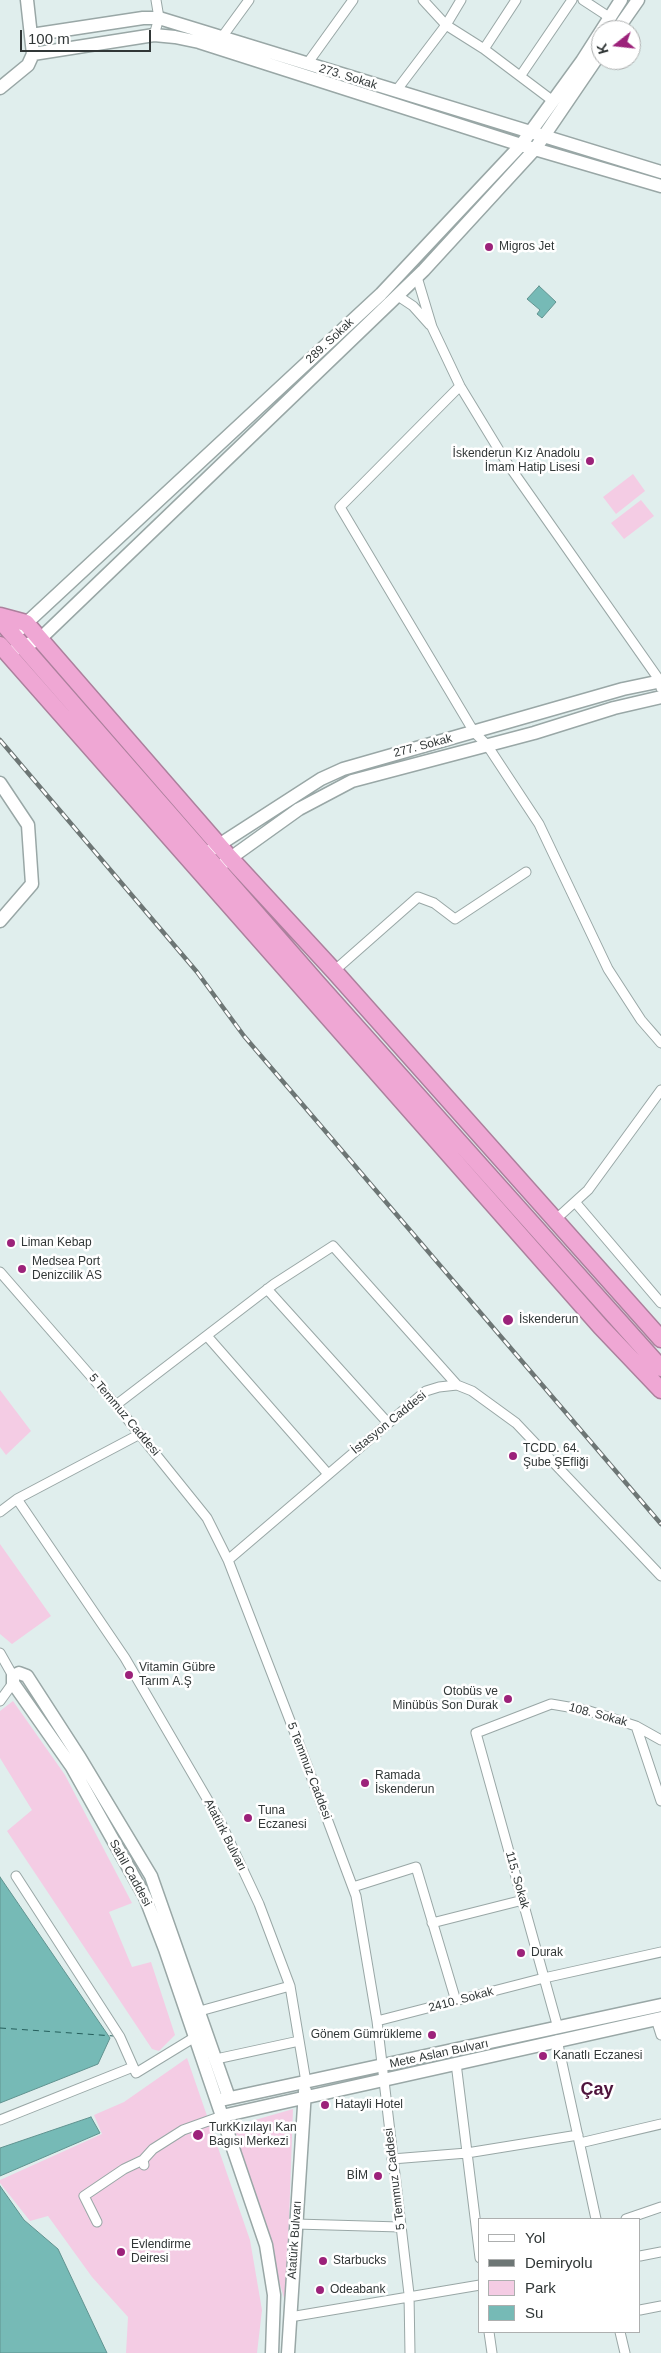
<!DOCTYPE html>
<meta charset="utf-8">
<style>
body{margin:0}
#map{position:relative;width:661px;height:2353px;overflow:hidden;background:#e0eeed;font-family:Helvetica,sans-serif}
canvas{display:block}
.legend{position:absolute;left:478px;top:2218px;width:162px;height:115px;box-sizing:border-box;background:#fff;border:1px solid #adafaf;margin:0;padding:6px 9px;list-style:none;font-size:15px;color:#313737}
.legend li{display:flex;align-items:center;gap:10px;height:25px}
.legend b{width:25px;border:1px solid #adafaf}
.north{position:absolute;left:591px;top:20px;width:50px;height:50px;box-sizing:border-box;background:#fff;border:1px solid #adafaf;border-radius:50%;rotate:254deg;font-size:14px;font-weight:700;line-height:20px;text-align:center;color:#313737}
.north::after{content:'';display:block;margin:auto;width:18px;height:22px;background:#9c227a;clip-path:polygon(50% 0,100% 100%,50% 72%,0 100%)}
.scale{position:absolute;left:20px;top:30px;width:131px;height:22px;box-sizing:border-box;border:2px solid #313737;border-top:0;padding-left:6px;font-size:15px;line-height:18px;white-space:nowrap;color:#313737;-webkit-text-stroke:4px #fff;paint-order:stroke}
</style>
<div id="map">
<canvas width="661" height="2353"></canvas>
<ul class="legend">
<li><b style="height:6px;background:#fff"></b>Yol</li>
<li><b style="height:6px;background:#6d7675"></b>Demiryolu</li>
<li><b style="height:14px;background:#f4cce4"></b>Park</li>
<li><b style="height:14px;background:#76bab6"></b>Su</li>
</ul>
<div class="north">K</div>
<div class="scale">100 m</div>
</div>
<script>
const ctx = document.querySelector('canvas').getContext('2d');
ctx.lineJoin = 'round';
function fill(path, color) {
  ctx.fillStyle = color;
  ctx.fill(path, 'evenodd');
}
function toPath(rows) {
  const path = new Path2D();
  for (const r of rows) {
    path.moveTo(r[0], r[1]);
    for (let i = 2; i < r.length; i += 2) path.lineTo(r[i], r[i + 1]);
  }
  return path;
}
function trace(path, color, width, dash) {
  ctx.strokeStyle = color;
  ctx.lineWidth = width;
  ctx.lineCap = dash ? 'butt' : 'round';
  ctx.setLineDash(dash || []);
  ctx.stroke(path);
}
function write(font, color, halo, rows, align = 'center') {
  ctx.font = font + ' Helvetica,sans-serif';
  ctx.lineWidth = 5;
  ctx.setLineDash([]);
  ctx.textBaseline = 'middle';
  ctx.strokeStyle = halo;
  ctx.fillStyle = color;
  for (const [text, x, y, turn = 0] of rows) {
    ctx.save();
    ctx.translate(x, y);
    ctx.rotate((+turn || 0) * Math.PI / 180);
    ctx.textAlign = isNaN(turn) ? turn : align;
    if (halo) ctx.strokeText(text, 0, 0);
    ctx.fillText(text, 0, 0);
    ctx.restore();
  }
}
const green = toPath([
 [633,474,645,491,616,514,603,497],
 [641,500,654,516,624,539,611,523],
 [0,1390,31,1431,6,1455,0,1447],
 [0,1544,51,1616,12,1644,0,1634],
 [13,1701,65,1775,132,1903,109,1912,132,1967,151,1962,175,2035,159,2051,152,2049,7,1831,32,1810,0,1758,0,1711],
 [187,2058,250,2240,262,2310,257,2353,126,2353,128,2317,92,2277,48,2216,30,2221,0,2183,0,2180,102,2134,94,2115,124,2102],
 [293,2109,286,2305,234,2126]
]);
const water = toPath([
 [539,286,556,302,542,318,537,314,540,310,527,299,539,286],
 [0,1877,110,2038,98,2064,0,2103,0,1877],
 [91,2117,100,2133,0,2176,0,2148,91,2117],
 [0,2186,24,2220,58,2249,107,2353,0,2353,0,2186]
]);
const ferry = toPath([
 [0,2028,114,2036]
]);
const street = toPath([
 [423,0,446,25,484,49,553,101],
 [583,0,609,17],
 [154,35,159,18,156,0],
 [222,37,249,0],
 [484,49,516,0],
 [307,64,353,0],
 [521,75,572,0],
 [396,91,446,25,461,0],
 [417,277,432,327,460,386,505,460,660,681,661,688],
 [398,296,413,306,430,325],
 [460,386,340,507,474,732,487,745,539,824,608,969,641,1020,661,1043],
 [334,971,418,897,434,903,455,919,526,872],
 [575,1202,661,1303],
 [555,1220,588,1190,661,1090],
 [0,1272,116,1405,207,1518,228,1560,299,1744,356,1896,377,2021,409,2294,410,2353],
 [267,1289,387,1422],
 [207,1336,328,1474],
 [116,1405,274,1284,333,1246,457,1385],
 [140,1434,17,1499,125,1658,220,1821,259,1904,290,1986,306,2082],
 [0,1512,17,1499],
 [228,1560,426,1391,439,1387,457,1385,472,1391,516,1423,661,1576],
 [0,1653,13,1676],
 [0,1701,13,1683],
 [636,1726,661,1801],
 [16,1876,120,2037,136,2073,195,2037],
 [353,1887,416,1867,456,2001],
 [432,1923,523,1900],
 [200,2011,290,1986],
 [656,2019,661,2035],
 [377,2021,544,1978,661,1952],
 [558,2028,476,1733,551,1704,586,1710,636,1726,661,1740],
 [557,2040,596,2219],
 [216,2059,299,2041],
 [456,2063,480,2258],
 [0,2120,133,2067],
 [580,2143,661,2124],
 [392,2159,467,2153,578,2135],
 [143,2160,153,2149,183,2130,222,2116],
 [626,2219,661,2207],
 [97,2222,84,2196,124,2169,143,2160,144,2165],
 [296,2224,400,2227],
 [640,2256,661,2252],
 [640,2310,661,2306],
 [290,2317,480,2285],
 [489,2332,492,2353],
 [620,2332,625,2353]
]);
const secondary = toPath([
 [617,30,638,0],
 [31,35,143,18,159,18,661,172],
 [33,54,154,35,175,37,199,42,521,145,661,186],
 [0,88,28,65,33,54,27,0],
 [20,629,381,294,521,145,582,61,621,0],
 [16,649,40,639,424,270,535,149,601,52],
 [0,783,28,825,32,884,0,921],
 [211,850,321,779,343,769,623,689,661,681],
 [225,862,299,809,352,781,534,733,614,708,661,697],
 [229,2098,151,1876,80,1758,27,1676,19,1673,13,1676,13,1683,72,1767,145,1897,165,1949,266,2245,274,2295,272,2353],
 [221,2100,661,2005],
 [222,2116,661,2018],
 [288,2353,305,2091]
]);
const highway = toPath([
 [0,616,26,623,230,858,334,971,661,1339],
 [0,620,319,985,661,1368],
 [0,645,601,1327,661,1390]
]);
const rail = toPath([
 [0,740,197,972,244,1036,661,1524]
]);
const markers = [
 [489,247,5,"#9c227a"],
 [590,461,5,"#9c227a"],
 [11,1243,5,"#9c227a"],
 [22,1269,5,"#9c227a"],
 [508,1320,6,"#9c227a"],
 [513,1456,5,"#9c227a"],
 [129,1675,5,"#9c227a"],
 [508,1699,5,"#9c227a"],
 [365,1783,5,"#9c227a"],
 [248,1818,5,"#9c227a"],
 [521,1953,5,"#9c227a"],
 [432,2035,5,"#9c227a"],
 [543,2056,5,"#9c227a"],
 [325,2105,5,"#9c227a"],
 [198,2135,6,"#9c227a"],
 [378,2176,5,"#9c227a"],
 [121,2252,5,"#9c227a"],
 [323,2261,5,"#9c227a"],
 [320,2290,5,"#9c227a"]
];
const streetNames = [
 ["273. Sokak",348,77,17],
 ["289. Sokak",330,341,-43],
 ["277. Sokak",423,746,-15],
 ["5 Temmuz Caddesi",124,1415,50],
 ["İstasyon Caddesi",389,1423,-39],
 ["108. Sokak",598,1715,15],
 ["5 Temmuz Caddesi",309,1771,69],
 ["Atatürk Bulvarı",225,1835,63],
 ["Sahil Caddesi",130,1873,61],
 ["115. Sokak",517,1880,74],
 ["2410. Sokak",461,2000,-15],
 ["Mete Aslan Bulvarı",439,2054,-12],
 ["5 Temmuz Caddesi",395,2179,-97],
 ["Atatürk Bulvarı",295,2240,-86]
];
const poiNames = [
 ["Migros Jet",499,247],
 ["İskenderun Kız Anadolu",580,454,"right"],
 ["İmam Hatip Lisesi",580,468,"right"],
 ["Liman Kebap",21,1243],
 ["Medsea Port",32,1262],
 ["Denizcilik AS",32,1276],
 ["İskenderun",519,1320],
 ["TCDD. 64.",523,1449],
 ["Şube ŞEfliği",523,1463],
 ["Vitamin Gübre",139,1668],
 ["Tarım A.Ş",139,1682],
 ["Otobüs ve",498,1692,"right"],
 ["Minübüs Son Durak",498,1706,"right"],
 ["Ramada",375,1776],
 ["İskenderun",375,1790],
 ["Tuna",258,1811],
 ["Eczanesi",258,1825],
 ["Durak",531,1953],
 ["Gönem Gümrükleme",422,2035,"right"],
 ["Kanatlı Eczanesi",553,2056],
 ["Hatayli Hotel",335,2105],
 ["TurkKızılayı Kan",209,2128],
 ["Bagısı Merkezi",209,2142],
 ["BİM",368,2176,"right"],
 ["Evlendirme",131,2245],
 ["Deiresi",131,2259],
 ["Starbucks",333,2261],
 ["Odeabank",330,2290]
];
const districtNames = [
 ["Çay",597,2090]
];
fill(green, '#f4cce4');
fill(water, '#76bab6');
trace(water, '#619390', 1);
trace(ferry, '#255f5c', 1, [6, 5]);
trace(street, '#99a7a6', 11);
trace(secondary, '#99a7a6', 15);
trace(highway, '#ac809d', 19);
trace(street, '#fff', 9);
trace(secondary, '#fff', 12);
trace(highway, '#efa7d4', 16);
trace(rail, '#6d7675', 4.5);
trace(rail, '#fff', 2.5, [8]);
for (const [x, y, r, color] of markers) {
  const dot = new Path2D();
  dot.arc(x, y, r, 0, 2 * Math.PI);
  ctx.fillStyle = color;
  ctx.fill(dot);
  trace(dot, '#fff', 2);
}
write('12px', '#313737', '#fff', streetNames);
write('12px', '#313737', '#fff', poiNames, 'left');
write('bold 18px', '#4e143c', '#fff', districtNames);
</script>
